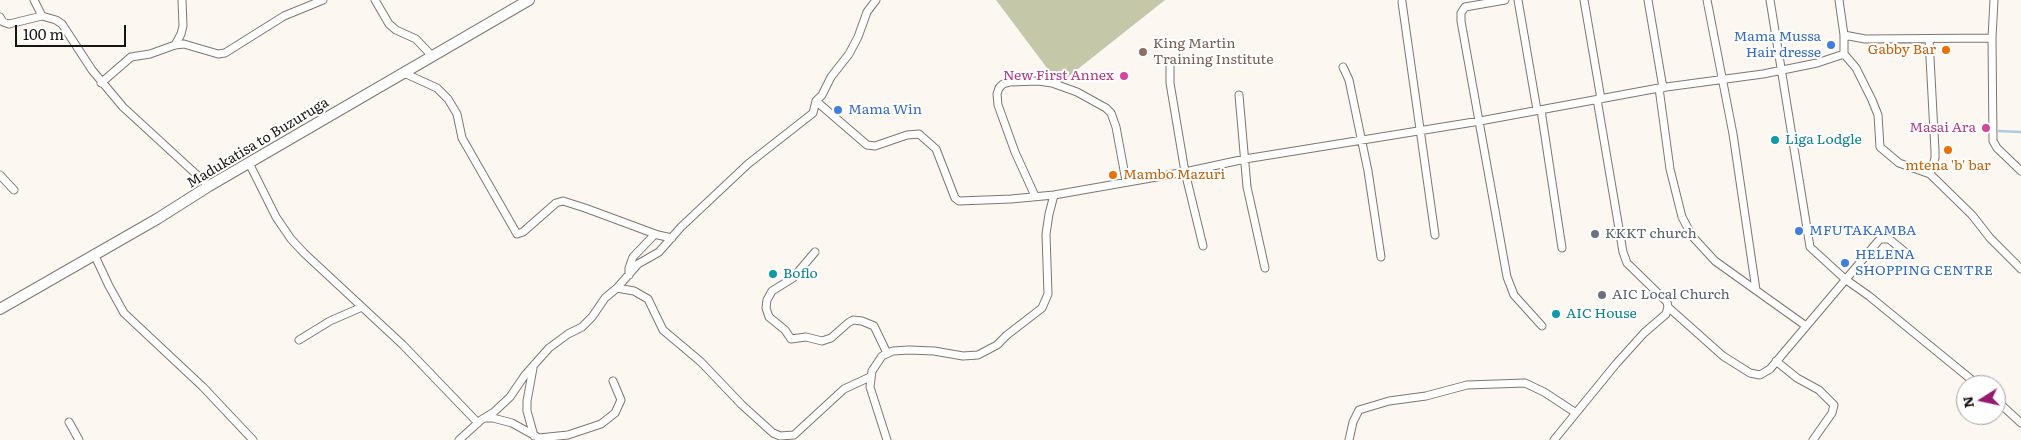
<!DOCTYPE html>
<style>
body{margin:0}
#map{position:relative;width:2021px;height:440px;overflow:hidden;background:#fdf7f2;font-family:Literata,serif}
canvas{display:block}
.north{position:absolute;left:1956px;top:375px;width:50px;height:50px;box-sizing:border-box;background:#fff;border:1px solid #a2a1a0;border-radius:50%;rotate:260deg;font-size:14px;font-weight:700;line-height:20px;text-align:center;color:#171411}
.north::after{content:'';display:block;margin:auto;width:18px;height:22px;background:#961972;clip-path:polygon(50% 0,100% 100%,50% 72%,0 100%)}
.scale{position:absolute;left:15px;top:25px;width:111px;height:22px;box-sizing:border-box;border:2px solid #171411;border-top:0;padding-left:6px;font-size:15px;line-height:18px;white-space:nowrap;color:#171411;-webkit-text-stroke:4px #fff;paint-order:stroke}
</style>
<div id="map">
<canvas width="2021" height="440"></canvas>
<div class="north">N</div>
<div class="scale">100 m</div>
</div>
<script>
const ctx = document.querySelector('canvas').getContext('2d');
ctx.lineJoin = 'round';
function fill(path, color) {
  ctx.fillStyle = color;
  ctx.fill(path, 'evenodd');
}
function toPath(rows) {
  const path = new Path2D();
  for (const r of rows) {
    path.moveTo(r[0], r[1]);
    for (let i = 2; i < r.length; i += 2) path.lineTo(r[i], r[i + 1]);
  }
  return path;
}
function trace(path, color, width, dash) {
  ctx.strokeStyle = color;
  ctx.lineWidth = width;
  ctx.lineCap = dash ? 'butt' : 'round';
  ctx.setLineDash(dash || []);
  ctx.stroke(path);
}
function write(font, color, halo, rows, align = 'center') {
  ctx.font = font + ' Literata,serif';
  ctx.lineWidth = 4;
  ctx.setLineDash([]);
  ctx.textBaseline = 'middle';
  ctx.strokeStyle = halo;
  ctx.fillStyle = color;
  for (const [text, x, y, turn = 0] of rows) {
    ctx.save();
    ctx.translate(x, y);
    ctx.rotate((+turn || 0) * Math.PI / 180);
    ctx.textAlign = isNaN(turn) ? turn : align;
    if (halo) ctx.strokeText(text, 0, 0);
    ctx.fillText(text, 0, 0);
    ctx.restore();
  }
}
const green = toPath([
 [996,0,1165,0,1059,84]
]);
const stream = toPath([
 [1999,131,2021,132]
]);
const minor = toPath([
 [34,0,42,16],
 [375,0,389,24,396,30,416,39,432,56],
 [1505,0,1465,7,1461,13,1461,21,1507,277,1514,295,1542,326],
 [1518,0,1537,110],
 [1584,0,1601,99],
 [1648,0,1663,88],
 [1707,0,1733,134,1756,290],
 [1770,0,1810,247,1845,279,1869,296,1978,385],
 [1402,2,1435,235],
 [0,17,3,22,9,24,42,16,56,20,62,24,92,70,123,107,209,186],
 [1844,35,1865,39,1992,38,1993,141,1997,148,2021,171],
 [1992,38,1994,0],
 [1929,39,1935,151,1935,158,1930,174],
 [175,45,181,34,183,26,182,0],
 [1844,54,1856,68,1872,100,1878,115,1880,147,1899,163,1930,174,1972,215,1990,238,2021,269],
 [1170,66,1170,83,1185,172,1203,246],
 [1343,67,1349,80,1368,171,1381,257],
 [404,73,437,88,448,99,457,114,462,138,517,234,523,232,556,203,563,201,585,208,658,235,672,238],
 [101,83,131,57,150,54,175,45,184,44,218,54,225,53,284,16,323,0],
 [1659,88,1670,169,1682,217,1692,236,1715,261,1806,326],
 [1239,95,1247,187,1265,268],
 [816,101,867,145,875,146,907,135,919,134,936,149,955,198,959,201,1011,199,1054,195,1185,172,1245,159,1480,121,1659,88,1763,74,1817,63,1844,54,1844,35,1839,0],
 [1541,110,1562,248],
 [249,163,276,217,291,239,304,253,403,345,478,423],
 [0,175,14,190],
 [1035,196,1015,152,998,105,997,94,999,88,1003,84,1010,82,1038,81,1052,83,1077,92,1106,108,1111,113,1116,127,1126,181],
 [815,252,793,278,772,291,767,300,766,308,769,317,785,330,791,339,806,337,822,341,831,338,848,323,853,320,862,321,874,326,887,353],
 [94,254,109,286,124,313,203,387,253,440],
 [629,275,629,268,633,257,655,234],
 [617,288,634,291,648,299,663,330,701,362,742,405,773,433,780,436,794,435,844,389,870,377],
 [1668,307,1723,356,1750,373,1760,375,1770,369,1880,239,1889,239,1905,252],
 [299,340,330,321,362,307],
 [1776,361,1797,378,1819,390,1834,405,1832,413,1813,440],
 [533,368,527,401,527,411,534,436],
 [1996,400,2021,423],
 [485,418,493,418,512,423,539,438,568,435,601,424,615,413,621,400,613,381],
 [69,422,79,440],
 [459,440,481,420,494,412,510,397,525,375,549,348,568,334,582,327,592,317,605,298,617,288,638,264,659,252,681,227,748,164,813,113,816,101,822,95,831,77,849,54,858,37,867,12,876,0],
 [887,440,870,387,872,371,882,356,893,351,909,350,934,351,963,356,978,355,997,345,1007,335,1042,308,1048,294,1046,234,1049,214,1054,195],
 [1349,440,1353,422,1359,410,1389,401,1426,396,1467,385,1525,383,1544,392,1576,413],
 [1554,440,1616,364,1644,333,1666,314,1668,307,1667,302,1627,263,1623,252,1597,99]
]);
const secondary = toPath([
 [0,309,157,219,209,186,529,0]
]);
const markers = [
 [1831,45,5,"#3f7fe0"],
 [1946,50,5,"#e8710a"],
 [1143,52,5,"#8d6e63"],
 [1124,76,5,"#d1479c"],
 [838,110,5,"#3f7fe0"],
 [1986,128,5,"#d1479c"],
 [1775,140,5,"#0f9aa8"],
 [1948,150,5,"#e8710a"],
 [1113,175,5,"#e8710a"],
 [1799,231,5,"#3f7fe0"],
 [1595,234,5,"#6b7280"],
 [1845,263,5,"#3f7fe0"],
 [773,274,5,"#0f9aa8"],
 [1602,295,5,"#6b7280"],
 [1556,314,5,"#0f9aa8"]
];
const shopNames = [
 ["Mama Mussa",1821,37,"right"],
 ["Hair dresse",1821,53,"right"],
 ["Mama Win",848,110],
 ["MFUTAKAMBA",1809,231],
 ["HELENA",1855,255],
 ["SHOPPING CENTRE",1855,271]
];
const educationNames = [
 ["King Martin",1153,44],
 ["Training Institute",1153,60]
];
const foodNames = [
 ["Gabby Bar",1936,50],
 ["mtena 'b' bar",1948,166,"center"],
 ["Mambo Mazuri",1123,175,"left"]
];
const hotelNames = [
 ["New First Annex",1114,76],
 ["Masai Ara",1976,128]
];
const cultureNames = [
 ["Liga Lodgle",1785,140],
 ["Boflo",783,274],
 ["AIC House",1566,314]
];
const streetNames = [
 ["Madukatisa to Buzuruga",258,143,-31]
];
const worshipNames = [
 ["KKKT church",1605,234],
 ["AIC Local Church",1612,295]
];
fill(green, '#c4c8a9');
trace(stream, '#aecadf', 2.5);
trace(minor, '#7f766f', 9);
trace(secondary, '#7f766f', 12);
trace(minor, '#fff', 7);
trace(secondary, '#fff', 10);
for (const [x, y, r, color] of markers) {
  const dot = new Path2D();
  dot.arc(x, y, r, 0, 2 * Math.PI);
  ctx.fillStyle = color;
  ctx.fill(dot);
  trace(dot, '#fff', 2);
}
write('14px', '#366cbe', '#fff', shopNames, 'left');
write('14px', '#785e54', '#fff', educationNames, 'left');
write('14px', '#c56008', '#fff', foodNames, 'right');
write('14px', '#b23c85', '#fff', hotelNames, 'right');
write('14px', '#0d838f', '#fff', cultureNames, 'left');
write('14px', '#171411', '#fff', streetNames);
write('14px', '#5b616d', '#fff', worshipNames, 'left');
</script>
